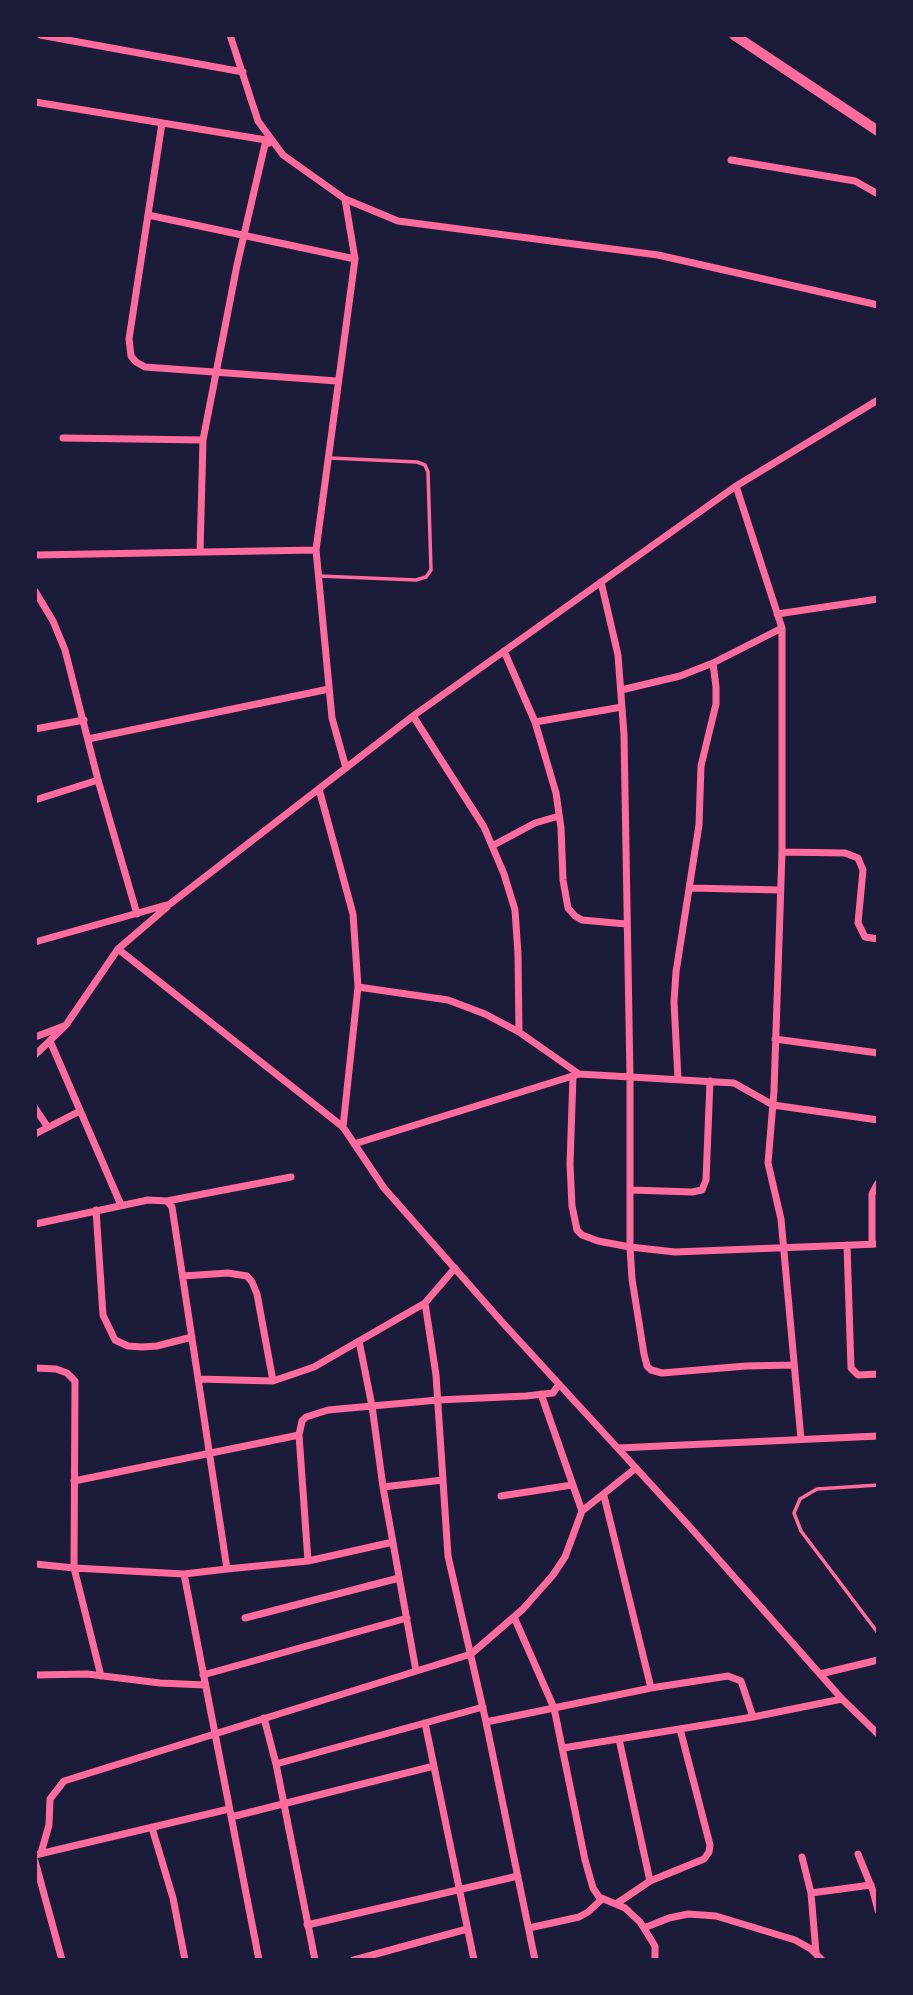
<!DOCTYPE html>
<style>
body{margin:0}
#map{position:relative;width:913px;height:1995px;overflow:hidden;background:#1b1b3a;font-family:"PT Sans Narrow",sans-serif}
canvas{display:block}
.frame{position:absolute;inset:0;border:37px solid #1b1b3a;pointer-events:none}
</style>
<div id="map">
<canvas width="913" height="1995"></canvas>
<div class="frame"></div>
</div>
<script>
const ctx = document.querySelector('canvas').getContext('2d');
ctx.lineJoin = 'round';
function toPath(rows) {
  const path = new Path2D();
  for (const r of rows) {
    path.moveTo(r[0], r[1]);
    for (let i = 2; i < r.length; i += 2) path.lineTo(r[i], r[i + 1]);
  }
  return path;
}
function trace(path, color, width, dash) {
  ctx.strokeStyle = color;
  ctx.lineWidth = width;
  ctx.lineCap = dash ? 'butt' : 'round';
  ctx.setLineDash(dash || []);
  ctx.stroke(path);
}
const service = toPath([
 [319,576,416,580,426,577,431,570,428,472,425,465,417,462,330,458],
 [878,1485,817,1489,800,1499,794,1513,801,1531,878,1633]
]);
const minor = toPath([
 [40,35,243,72],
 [230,35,258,121,283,155,345,199,398,221,658,255,878,305],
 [35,102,266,140,269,143],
 [162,123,129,339,131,356,136,362,145,367,337,381],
 [731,160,855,181,878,194],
 [345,199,355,259,316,550,332,718,346,768],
 [148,215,355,259],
 [63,438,203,440],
 [736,486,782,628,782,852,774,1091,768,1163,781,1219,801,1439],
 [200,552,203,440,237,265,266,140],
 [35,555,316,550],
 [601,582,618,655,624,735,630,1077,630,1247,632,1279,644,1354,647,1366,651,1370,662,1373,746,1366,794,1365],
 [35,591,53,621,65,650,98,780,137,914],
 [777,614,878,599],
 [504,651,535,722,556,793,561,828,563,880,568,908,575,916,582,920,626,924],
 [621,690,680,676,713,663,782,628],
 [413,716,484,827,504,874,515,910,518,954,519,1032],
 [535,722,622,707],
 [35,729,84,720],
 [88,739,329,689],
 [319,789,353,914,358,987,343,1127],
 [35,800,98,780],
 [492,846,535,823,559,816],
 [782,852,845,853,858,858,863,870,858,923,865,937,878,939],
 [690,888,780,890],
 [35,942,170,904,413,716,736,486,878,400],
 [118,949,343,1127,384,1188,502,1322,690,1527,842,1699,878,1734],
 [358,987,448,1000,485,1014,519,1032,579,1074],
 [35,1037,64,1026],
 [775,1039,878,1053],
 [50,1041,121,1205],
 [35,1055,66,1025,118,949,167,907],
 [573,1076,570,1164,572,1206,577,1230,582,1235,598,1241,630,1247,675,1252,878,1244],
 [678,1079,674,1002,676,972,699,825,701,766,716,704,716,687,713,663],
 [35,1108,47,1126],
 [35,1134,80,1111],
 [354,1144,579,1074,734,1083,773,1105,878,1120],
 [630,1190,692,1192,702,1190,706,1180,710,1081],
 [167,1201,291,1177],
 [96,1210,103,1315,115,1340,128,1346,142,1347,157,1346,192,1337],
 [35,1224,148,1200,167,1201,172,1207,227,1569,184,1574,74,1568,35,1564],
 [872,1244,872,1194,878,1183],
 [847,1245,851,1368,858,1375,878,1374],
 [183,1276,228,1273,247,1276,252,1282,257,1294,273,1381],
 [425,1303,436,1375,448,1556,486,1722,535,1960],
 [359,1341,372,1406,383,1487,416,1671],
 [35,1368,56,1369,67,1373,75,1381,74,1568,101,1676],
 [198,1379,273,1381,314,1367,425,1303,455,1268],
 [541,1394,582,1511],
 [618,1448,878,1436],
 [74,1481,299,1435],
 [383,1487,443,1480],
 [501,1496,572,1485],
 [604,1496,651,1688],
 [308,1561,299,1435,302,1421,306,1417,328,1410,438,1400,526,1396,553,1393,559,1384],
 [227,1569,308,1561,393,1542],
 [184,1574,259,1960],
 [514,1617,554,1708,585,1860,593,1888,599,1897,625,1908,640,1922,655,1946,655,1960],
 [245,1618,399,1578],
 [820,1674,878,1660],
 [35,1675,87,1674,160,1683,205,1685],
 [203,1675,407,1618],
 [264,1718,276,1764,315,1960],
 [486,1722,651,1688,728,1676,741,1681,753,1717],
 [425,1723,474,1960],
 [619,1739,650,1881],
 [563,1748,753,1717,842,1699],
 [276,1764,483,1707],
 [231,1817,434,1766],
 [152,1828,173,1898,185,1960],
 [41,1853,49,1825,50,1799,64,1781,471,1654,523,1609,553,1575,565,1557,582,1511,636,1468],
 [858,1854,873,1891,878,1910],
 [35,1855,229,1809],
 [802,1857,811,1893,816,1953],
 [35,1861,62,1960],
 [811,1893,871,1885],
 [616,1904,650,1881,704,1859,709,1852,710,1845,680,1729],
 [307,1925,518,1876],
 [529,1928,579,1917,588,1912,602,1899],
 [644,1928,669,1918,688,1914,716,1916,795,1940,811,1949,822,1960],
 [354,1960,467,1929]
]);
const secondary = toPath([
 [734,35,878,131]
]);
trace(service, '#ff6b9d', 3.5);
trace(minor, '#ff6b9d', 7);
trace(secondary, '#ff6b9d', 10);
</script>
